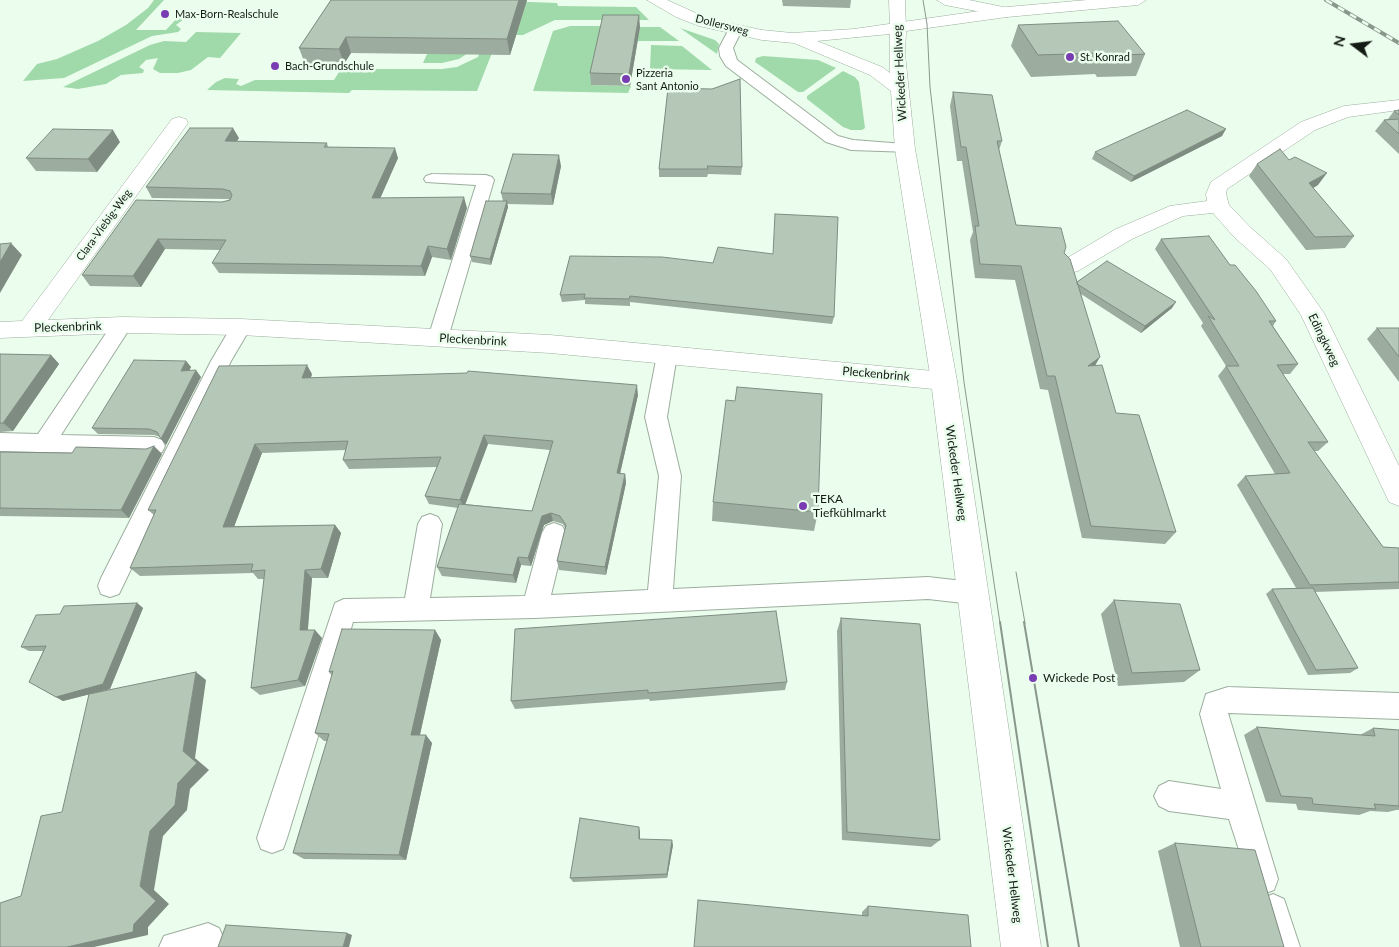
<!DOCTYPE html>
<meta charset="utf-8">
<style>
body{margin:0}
#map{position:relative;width:1399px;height:947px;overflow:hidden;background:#ebfeed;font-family:Lato,sans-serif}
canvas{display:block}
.north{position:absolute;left:1329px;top:20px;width:50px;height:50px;-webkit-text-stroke:4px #ebfeed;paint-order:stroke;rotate:285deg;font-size:14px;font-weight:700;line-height:20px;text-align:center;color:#141b15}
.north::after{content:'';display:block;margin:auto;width:18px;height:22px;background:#141b15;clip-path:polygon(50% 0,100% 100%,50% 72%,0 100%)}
</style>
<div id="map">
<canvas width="1399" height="947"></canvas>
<div class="north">N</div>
</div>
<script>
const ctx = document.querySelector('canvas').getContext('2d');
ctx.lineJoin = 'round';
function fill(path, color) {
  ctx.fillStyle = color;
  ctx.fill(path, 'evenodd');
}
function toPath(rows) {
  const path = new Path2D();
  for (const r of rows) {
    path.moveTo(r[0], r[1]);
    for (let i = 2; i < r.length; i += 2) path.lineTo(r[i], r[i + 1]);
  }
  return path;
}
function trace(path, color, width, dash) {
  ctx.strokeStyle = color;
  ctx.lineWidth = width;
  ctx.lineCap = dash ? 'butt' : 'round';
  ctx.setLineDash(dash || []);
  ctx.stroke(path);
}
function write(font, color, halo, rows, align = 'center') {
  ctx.font = font + ' Lato,sans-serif';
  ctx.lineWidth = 5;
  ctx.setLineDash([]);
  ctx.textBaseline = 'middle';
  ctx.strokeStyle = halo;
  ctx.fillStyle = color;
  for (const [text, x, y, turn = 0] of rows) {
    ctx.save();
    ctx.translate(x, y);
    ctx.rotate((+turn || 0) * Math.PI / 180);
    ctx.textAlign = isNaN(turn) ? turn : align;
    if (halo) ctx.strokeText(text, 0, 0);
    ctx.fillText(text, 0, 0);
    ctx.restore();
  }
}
const green = toPath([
 [154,0,164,0,136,30,166,30,179,16,188,16,176,25,181,29,178,32,152,36,64,78,23,81,37,64,57,59,98,41,126,25,148,8],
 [529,2,557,3,558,6,636,7,649,20,555,20,523,35,499,35,477,91,352,90,349,93,207,90,216,82,225,78,239,79,236,84,241,86,255,80,334,80,341,69,442,69,457,67,478,57,496,9,513,3],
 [458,23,468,53,459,59,442,63,423,63,427,54,444,54],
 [570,26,603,26,591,85,631,86,628,93,533,91,553,31],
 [640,27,660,27,679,41,637,41],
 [680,28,715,40,719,44,717,54],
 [196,32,241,33,220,58,208,57,191,70,178,73,160,73,153,69,158,58,146,60,139,67,144,70,143,73,121,75,106,84,78,89,63,87,150,45,164,41,186,42],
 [651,45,682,46,712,70,650,69],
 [763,56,818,60,836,68,803,92,798,92,755,62,756,58],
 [843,71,855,77,859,82,865,128,862,130,851,130,843,127,807,99,807,96]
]);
const service = toPath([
 [735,26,742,30,733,48,737,60,838,136,853,140,905,144,913,149,911,152,851,150,826,142,726,66,720,56,719,48,730,27,735,26],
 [432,174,486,175,492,177,494,180,448,338,445,343,438,345,431,343,428,338,476,185,426,182,424,179,426,176,432,174],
 [122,318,129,320,132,325,61,435,154,437,162,440,165,446,162,452,154,455,0,451,0,433,38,434,115,320,122,318],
 [241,320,248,322,251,327,231,361,119,594,110,597,101,594,98,586,101,578,211,361,234,322,241,320],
 [667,348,674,350,677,355,667,417,681,476,673,589,928,577,972,582,981,585,984,593,981,601,972,604,928,599,535,618,353,622,287,838,283,849,272,853,261,849,257,838,335,603,344,599,405,598,418,524,422,517,430,514,438,517,442,524,430,598,525,596,542,533,546,526,554,523,562,526,566,533,551,595,648,590,659,476,645,417,657,355,660,350,667,348],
 [1228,687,1399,693,1399,719,1228,713,1278,879,1274,890,1263,894,1252,890,1229,819,1169,811,1159,806,1154,796,1159,786,1169,781,1221,789,1200,714,1206,694,1228,687],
 [1273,894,1284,899,1300,947,1268,947,1257,910,1262,899,1273,894],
 [208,923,219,928,224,939,221,947,159,947,164,936,208,923]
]);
const minor = toPath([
 [889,0,905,0,906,29,904,32,892,32,890,29,889,0],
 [937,0,969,0,1013,9,1015,12,1007,17,945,5,937,0],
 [1399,100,1399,110,1348,117,1315,130,1227,189,1226,194,1229,205,1250,227,1286,259,1324,313,1399,466,1399,506,1389,502,1301,315,1270,269,1234,237,1213,213,1183,216,1132,239,1078,271,1070,273,1062,271,1059,266,1062,261,1116,229,1170,206,1207,201,1206,194,1211,182,1301,122,1344,106,1399,100],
 [179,117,186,119,188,123,48,320,122,317,241,319,550,335,944,372,953,374,957,381,953,388,944,390,550,353,241,335,122,333,0,338,0,322,22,321,172,119,179,117]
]);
const secondary = toPath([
 [647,0,667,0,709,19,762,30,792,33,854,29,1007,7,1087,0,1146,0,1138,5,1007,17,906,31,905,54,915,149,957,381,1041,947,1001,947,931,381,895,149,891,91,870,75,794,43,762,40,699,26,676,17,647,0],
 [890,34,890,73,882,67,817,41,890,34]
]);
const tramFar1 = toPath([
 [923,0,927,24,930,87,964,382,1000,623],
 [1016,572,1025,623]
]);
const tram = toPath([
 [1000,622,1048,947],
 [1024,622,1079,947]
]);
const rail = toPath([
 [1326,0,1399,43]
]);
const wall = toPath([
 [331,0,527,0,510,55,351,53,344,64,305,64,299,48],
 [782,0,851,0,850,8,783,6],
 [1018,25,1145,54,1136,76,1097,77,1095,74,1031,77,1011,46],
 [640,27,630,86,591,85,590,73],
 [668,88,742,167,741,175,708,174,707,177,659,177,659,169],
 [953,92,1002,141,999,150,1016,225,1064,253,1077,282,1172,308,1141,333,1081,294,1095,366,1116,413,1176,532,1165,544,1082,538,1048,390,1040,389,1015,280,975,278,970,240,973,232,962,161,957,161,950,106],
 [1399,110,1399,154,1375,131,1384,120,1388,119,1394,111],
 [1222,136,1131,182,1092,159,1095,152],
 [239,138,237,141,327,143,328,147,398,158,380,198,467,208,451,260,432,257,425,276,219,273,212,263,220,250,165,249,141,287,90,286,82,275,222,202,230,200,228,199,152,198,146,187],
 [120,142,97,172,36,171,26,158],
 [1289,160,1318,185,1313,188,1354,236,1345,248,1306,250,1249,176,1257,164],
 [561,166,553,205,507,204,508,207,491,265,472,262,470,256,503,201,501,193],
 [1161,239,1230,265,1276,321,1273,326,1298,364,1290,374,1283,374,1328,442,1318,451,1314,451,1383,547,1399,548,1399,589,1315,592,1358,668,1350,673,1308,675,1266,594,1272,589,1296,588,1237,485,1245,476,1275,474,1218,376,1226,366,1201,326,1203,323,1155,249],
 [570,256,834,317,832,324,630,302,630,306,585,304,585,300,562,302,560,295],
 [1377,328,1399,328,1399,382,1367,339],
 [0,354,51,355,59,364,13,431,0,432],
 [186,361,191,367,189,371,201,377,166,445,160,437,154,435,98,434,92,428],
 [312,374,311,378,638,395,620,474,625,474,626,483,606,575,559,570,557,561,565,528,563,524,553,521,544,525,531,566,521,565,516,583,442,576,437,567,458,508,429,504,425,496,437,467,349,469,343,460,346,450,262,453,234,526,335,525,341,533,328,578,312,578,308,630,322,638,305,686,260,695,251,688,264,579,258,579,253,573,140,576,130,568,154,515,148,510],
 [488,444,550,450,532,511,465,504],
 [0,452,162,454,129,518,0,516],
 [713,502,818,512,814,531,712,521],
 [1114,600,1200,670,1184,682,1118,686,1101,614],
 [137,603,143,608,110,689,63,701,29,682,43,651,29,651,21,647,60,614],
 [841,618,940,840,931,847,842,840,837,631],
 [515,629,787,682,785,690,650,701,649,699,515,709,511,701],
 [435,630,441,640,420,735,432,743,406,860,304,859,293,853,327,741,324,741,315,733,332,676,329,672],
 [1257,727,1360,735,1373,728,1399,730,1399,810,1396,810,1388,812,1370,811,1359,815,1298,810,1296,804,1266,802,1244,735],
 [640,832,640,839,673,845,667,878,573,882,570,878],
 [1175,843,1284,947,1180,947,1158,851],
 [868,906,971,947,862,916,862,912]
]);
const shadedWall = toPath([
 [519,0,527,0,510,55,507,39],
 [639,15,640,27,630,86,629,74],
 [346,37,351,53,344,64,339,49],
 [233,128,239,138,230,151,225,141],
 [1226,129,1222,136,1131,182,1134,176],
 [113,130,120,142,97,172,88,159],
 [395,148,398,158,376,208,372,198],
 [559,155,561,166,553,205,551,194],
 [1327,173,1318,185,1300,196,1309,183],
 [464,197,467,208,451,260,447,249],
 [507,201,508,207,491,265,490,259],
 [158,239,165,249,141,287,133,276],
 [11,243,22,255,0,293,0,262],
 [428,246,432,257,425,276,421,266],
 [1176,302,1172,308,1141,333,1145,326],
 [51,355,59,364,13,431,3,423],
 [1100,357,1092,371,1088,366],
 [186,361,191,367,186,377,181,371],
 [307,365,312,374,307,387,302,378],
 [196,370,201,377,166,445,161,439],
 [637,385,638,395,618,482,617,473],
 [484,435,488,444,464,508,460,500],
 [255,444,262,453,231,535,223,527],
 [154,446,162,454,129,518,121,510],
 [625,474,626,483,606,575,605,567],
 [551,513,553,521,544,525,531,566,528,558,542,516],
 [335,525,341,533,328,578,321,569],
 [518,557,521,565,516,583,513,575],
 [305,570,312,578,307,637,300,630],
 [137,603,143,608,110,689,63,701,56,697],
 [315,630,322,638,305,686,298,680],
 [435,630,441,640,418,743,411,735],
 [196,672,206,680,195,758,209,770,190,789,187,810,163,836,154,890,169,904,148,927,148,935,94,947,67,947,140,886,150,831,183,751],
 [426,735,432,743,406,860,399,855],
 [639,827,640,832,640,844,639,839],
 [672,840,673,845,667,878,667,874],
 [347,933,352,935,349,947,343,947]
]);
const building = toPath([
 [331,0,519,0,507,39,346,37,339,49,299,48,331,0],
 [603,15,639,15,629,74,590,73,603,15],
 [1118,21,1145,54,1106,56,1103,53,1038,55,1018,25,1118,21],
 [740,79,742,167,707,166,708,169,659,169,668,88,712,89,740,79],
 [953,92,992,95,1002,141,997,141,1016,225,1061,228,1066,247,1064,253,1070,259,1100,357,1088,366,1102,365,1116,413,1139,415,1176,532,1091,526,1055,376,1047,376,1021,266,980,264,975,226,979,226,966,147,961,147,953,92],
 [1187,110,1226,129,1134,176,1095,152,1187,110],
 [1399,110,1399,115,1394,111,1399,110],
 [1399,119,1399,134,1384,120,1399,119],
 [190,128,233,128,225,141,327,143,324,147,395,148,372,198,464,197,447,249,428,246,421,266,212,263,226,240,158,239,133,276,82,275,136,200,222,202,230,200,232,195,230,191,223,189,146,187,190,128],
 [53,129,113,130,88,159,26,158,53,129],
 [1280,149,1289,160,1295,157,1327,173,1309,183,1354,236,1315,237,1257,164,1280,149],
 [513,154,559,155,551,194,501,193,513,154],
 [486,201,507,201,490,259,470,256,486,201],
 [775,214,838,217,834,317,630,296,629,299,584,298,585,294,560,295,570,256,662,257,713,263,718,247,773,254,775,214],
 [1209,236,1230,265,1235,265,1256,291,1276,321,1269,321,1298,364,1277,365,1328,442,1308,442,1383,547,1399,548,1399,582,1310,585,1245,476,1290,473,1226,366,1239,366,1208,316,1215,320,1161,239,1209,236],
 [11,243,0,262,0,244,11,243],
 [1107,261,1176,302,1145,326,1077,284,1077,282,1107,261],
 [1377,328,1399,328,1399,357,1377,328],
 [0,354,51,355,3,423,0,423,0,354],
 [134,360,186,361,181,371,196,370,161,439,157,432,149,429,92,428,134,360],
 [307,365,302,378,467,373,468,371,637,385,617,473,625,474,605,567,557,561,566,525,560,516,551,513,542,516,528,558,518,557,513,575,437,567,459,504,532,511,553,441,484,435,460,500,425,496,441,457,343,460,348,441,255,444,223,527,335,525,321,569,305,570,300,630,315,630,298,680,251,688,265,570,251,571,253,564,130,568,156,510,148,510,219,366,307,365],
 [737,387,822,394,818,512,713,502,726,400,735,401,737,387],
 [154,446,121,510,0,508,0,452,72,453,76,447,146,449,154,446],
 [1313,588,1358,668,1316,670,1272,589,1313,588],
 [1114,600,1180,604,1200,670,1132,673,1114,600],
 [137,603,103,684,56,697,29,682,46,646,21,647,36,615,60,614,64,606,137,603],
 [776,611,787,682,648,693,648,690,511,701,515,629,776,611],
 [841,618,920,624,940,840,847,832,841,618],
 [342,629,435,630,411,735,426,735,399,855,293,853,329,734,315,733,333,671,329,672,342,629],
 [196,672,183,751,197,763,178,783,175,805,150,831,140,886,156,901,134,924,133,932,67,947,0,947,0,903,21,896,41,816,62,812,89,694,196,672],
 [1257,727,1375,736,1373,728,1399,730,1399,806,1374,804,1376,809,1313,804,1312,798,1281,796,1257,727],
 [580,818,639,827,639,839,672,840,667,874,570,878,580,818],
 [1175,843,1255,850,1284,947,1201,947,1175,843],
 [698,900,868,916,868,906,968,915,971,947,694,947,698,900],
 [226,925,347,933,343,947,218,947,226,925]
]);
const markers = [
 [165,14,5,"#793cb2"],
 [1070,57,5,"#793cb2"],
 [275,66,5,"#793cb2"],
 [626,79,5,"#793cb2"],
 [803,506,5,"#793cb2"],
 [1033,678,5,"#793cb2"]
];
const farPoinames = [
 ["Max-Born-Realschule",175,14],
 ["St. Konrad",1080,57],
 ["Bach-Grundschule",285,66],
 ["Pizzeria",636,73],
 ["Sant Antonio",636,86]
];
const farStreetnames = [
 ["Dollersweg",722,25,14],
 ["Clara-Viebig-Weg",104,225,-54]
];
const streetNames = [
 ["Wickeder Hellweg",900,73,-93],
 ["Pleckenbrink",68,327,-2],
 ["Pleckenbrink",473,340,3],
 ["Edingkweg",1324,340,64],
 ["Pleckenbrink",876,374,5],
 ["Wickeder Hellweg",956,473,82],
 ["Wickeder Hellweg",1012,875,83]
];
const poiNames = [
 ["TEKA",813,499],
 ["Tiefkühlmarkt",813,513],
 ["Wickede Post",1043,678]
];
fill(green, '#a0d9aa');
trace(service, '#9cad9e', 2);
trace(minor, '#9cad9e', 1);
trace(secondary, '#9cad9e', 1);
fill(service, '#fff');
fill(minor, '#fff');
fill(secondary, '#fff');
trace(tramFar1, '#8a978b', 1);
trace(tram, '#8a978b', 2);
trace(rail, '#8a978b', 4);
trace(rail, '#ebfeed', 2.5, [7]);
fill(wall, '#9cac9e');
fill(shadedWall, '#7f8c81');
fill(building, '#b5c8b8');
trace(building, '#7f8c81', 1);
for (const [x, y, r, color] of markers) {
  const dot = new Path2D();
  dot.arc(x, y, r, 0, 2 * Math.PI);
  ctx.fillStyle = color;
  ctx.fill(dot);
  trace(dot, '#ebfeed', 2);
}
write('11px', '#141b15', '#ebfeed', farPoinames, 'left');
write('11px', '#141b15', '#ebfeed', farStreetnames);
write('12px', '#141b15', '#ebfeed', streetNames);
write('12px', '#141b15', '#ebfeed', poiNames, 'left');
</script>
